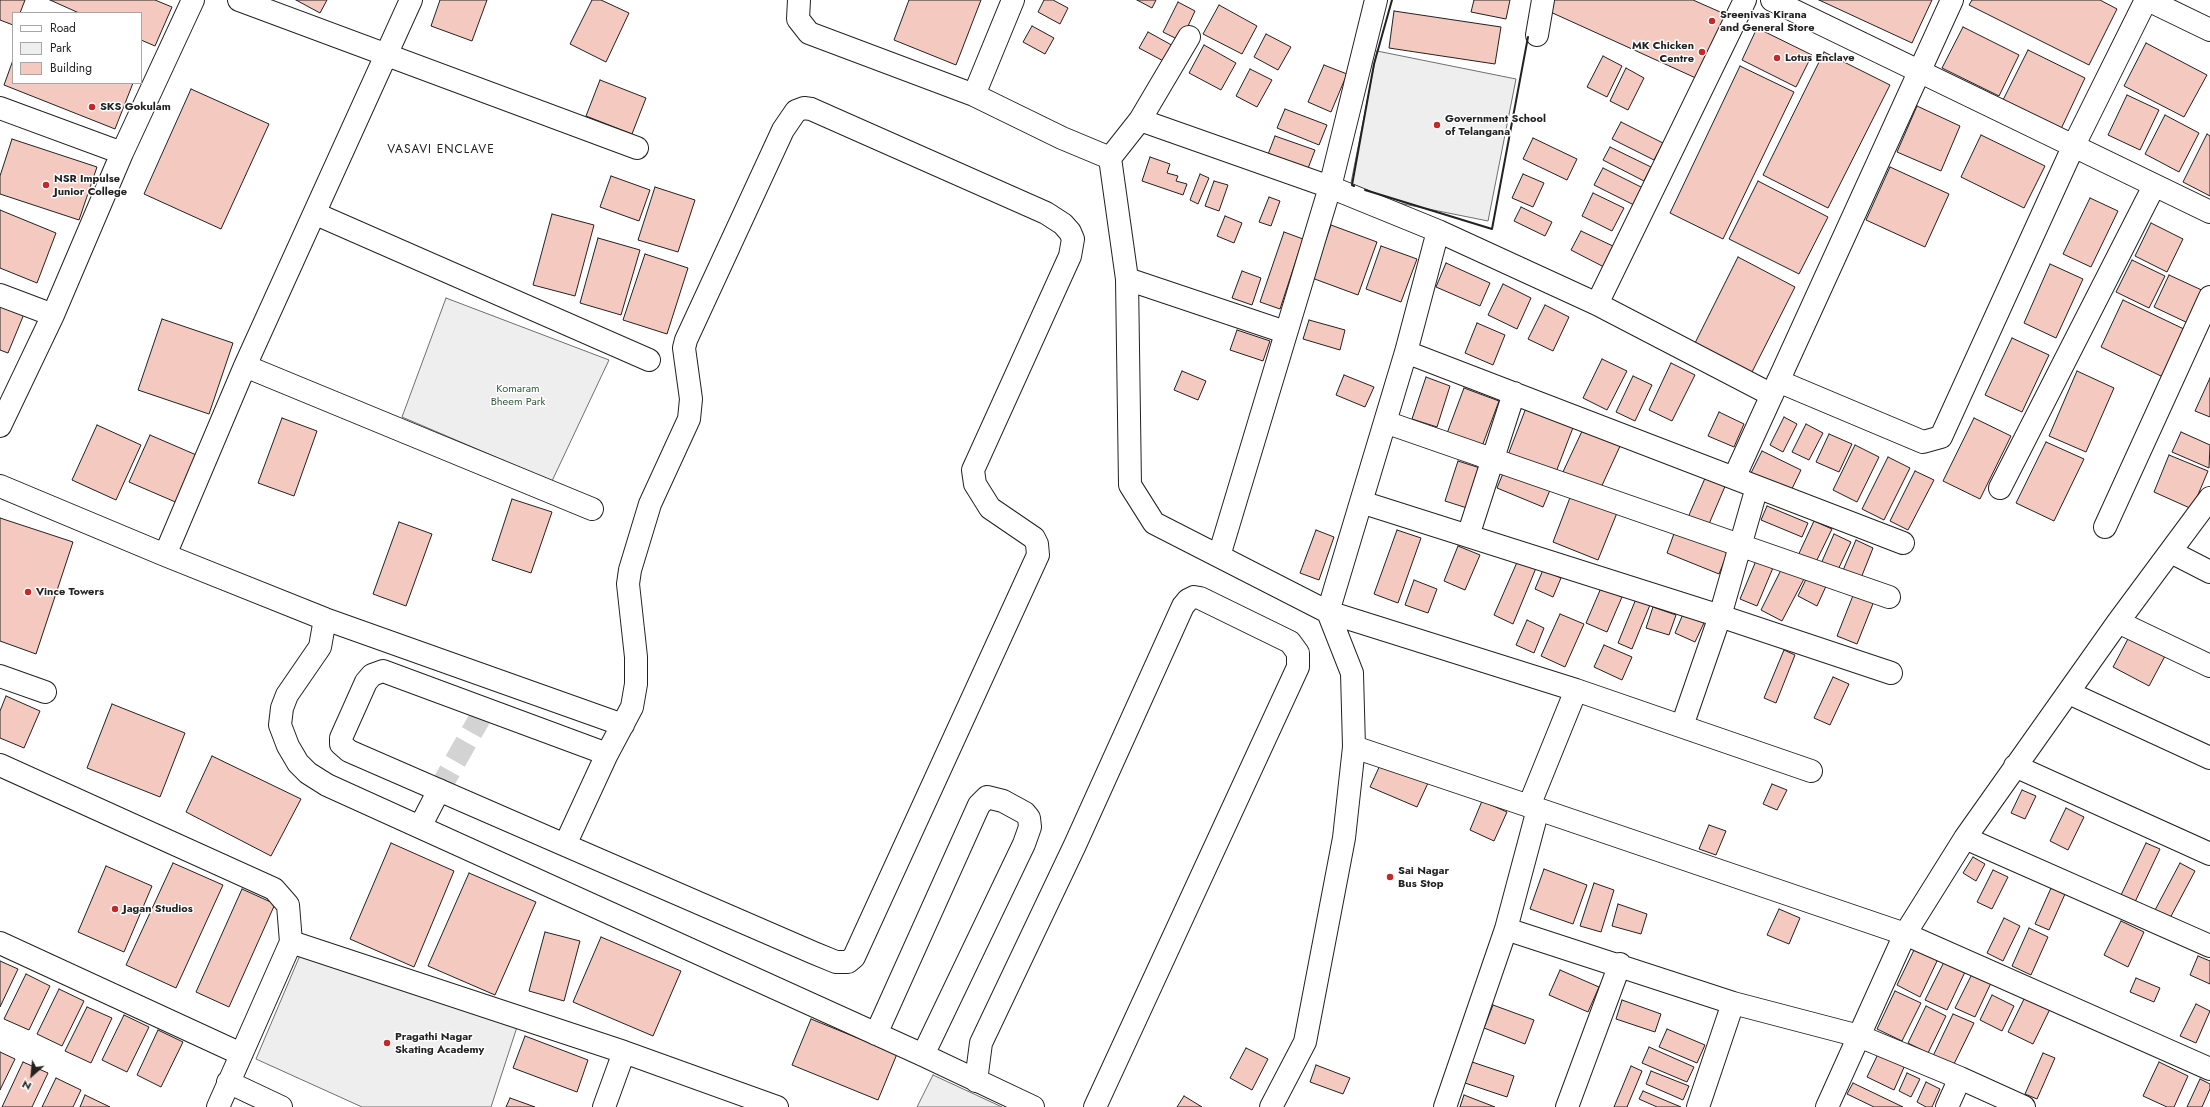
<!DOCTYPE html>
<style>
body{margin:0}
#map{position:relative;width:2210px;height:1107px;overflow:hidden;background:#fff;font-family:Jost,sans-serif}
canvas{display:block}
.legend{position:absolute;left:12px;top:12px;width:130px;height:72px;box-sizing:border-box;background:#fff;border:1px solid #a7a7a7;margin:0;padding:5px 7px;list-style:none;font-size:12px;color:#222}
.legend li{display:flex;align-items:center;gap:8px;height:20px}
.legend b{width:20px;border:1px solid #a7a7a7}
.north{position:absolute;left:12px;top:1055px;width:40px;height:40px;-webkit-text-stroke:3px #fff;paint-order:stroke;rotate:207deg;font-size:11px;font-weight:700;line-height:16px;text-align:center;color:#222}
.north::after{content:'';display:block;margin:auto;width:14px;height:18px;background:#222;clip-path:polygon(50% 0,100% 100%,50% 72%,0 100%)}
</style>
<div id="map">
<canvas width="2210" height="1107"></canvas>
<ul class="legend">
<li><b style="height:5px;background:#fff"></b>Road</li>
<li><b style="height:11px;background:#eee"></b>Park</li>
<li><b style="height:11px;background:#f3c9c0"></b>Building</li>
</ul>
<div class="north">N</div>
</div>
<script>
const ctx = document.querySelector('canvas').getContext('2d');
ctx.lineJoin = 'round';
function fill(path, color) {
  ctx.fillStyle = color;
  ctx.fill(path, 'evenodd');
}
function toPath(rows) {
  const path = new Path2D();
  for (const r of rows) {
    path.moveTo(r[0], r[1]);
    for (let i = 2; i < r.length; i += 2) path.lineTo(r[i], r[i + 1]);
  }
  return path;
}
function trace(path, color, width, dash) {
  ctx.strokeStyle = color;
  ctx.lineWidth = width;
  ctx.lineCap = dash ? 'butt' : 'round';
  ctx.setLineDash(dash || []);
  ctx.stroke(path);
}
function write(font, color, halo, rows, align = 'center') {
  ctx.font = font + ' Jost,sans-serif';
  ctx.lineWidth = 3;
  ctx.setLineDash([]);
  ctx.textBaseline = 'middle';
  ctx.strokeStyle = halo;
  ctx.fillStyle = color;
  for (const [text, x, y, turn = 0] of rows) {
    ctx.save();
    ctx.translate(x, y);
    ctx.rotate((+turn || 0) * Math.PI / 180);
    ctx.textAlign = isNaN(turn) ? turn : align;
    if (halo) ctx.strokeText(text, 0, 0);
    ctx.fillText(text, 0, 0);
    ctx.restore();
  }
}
const green = toPath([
 [1377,51,1516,79,1488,221,1349,193,1377,51],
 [446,298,609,360,552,481,402,417,446,298],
 [301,953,517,1027,491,1107,362,1107,256,1059,301,953],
 [933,1075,1002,1107,917,1107,933,1075]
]);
const building = toPath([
 [0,0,25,0,20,13,13,13,13,25,0,20,0,0],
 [50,0,155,0,172,7,155,46,141,40,141,13,79,13,50,0],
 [296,0,327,0,320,13,296,0],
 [440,0,487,0,472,41,431,26,440,0],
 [592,0,601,0,629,13,606,62,570,44,592,0],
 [909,0,981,0,956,65,894,40,909,0],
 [1044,0,1053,0,1068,8,1060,24,1038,12,1044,0],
 [1137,0,1156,0,1152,8,1137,0],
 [1474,0,1510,0,1506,19,1471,12,1474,0],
 [1551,0,1693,0,1727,15,1698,79,1546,10,1551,0],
 [1819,0,1932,0,1912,43,1819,0],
 [1972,0,2100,0,2117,9,2089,65,1969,5,1972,0],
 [1178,2,1195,11,1181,41,1163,32,1178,2],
 [1219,5,1257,26,1242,54,1203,34,1219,5],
 [1394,11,1501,27,1495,64,1389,48,1394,11],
 [1032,26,1054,38,1045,54,1023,42,1032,26],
 [1963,27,2019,55,1999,96,1942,68,1963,27],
 [1757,28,1812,55,1796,87,1742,60,1757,28],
 [1148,32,1177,48,1169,64,1139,48,1148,32],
 [1266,34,1291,47,1278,70,1254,57,1266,34],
 [2146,43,2207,75,2184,117,2124,86,2146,43],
 [1204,45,1236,63,1221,90,1189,73,1204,45],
 [2028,50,2085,78,2060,131,2002,102,2028,50],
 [1824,52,1890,85,1828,208,1763,175,1824,52],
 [1603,56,1622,66,1607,97,1587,87,1603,56],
 [13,60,13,83,133,83,115,129,4,85,13,60],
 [1324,65,1347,74,1331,112,1308,102,1324,65],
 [1740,66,1794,92,1723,239,1670,213,1740,66],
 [1626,68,1644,78,1628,110,1610,101,1626,68],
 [1250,69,1272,80,1257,107,1236,96,1250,69],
 [600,80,646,98,632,134,586,116,600,80],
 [191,89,269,124,221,229,144,194,191,89],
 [2127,95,2159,110,2140,150,2108,135,2127,95],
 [1917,106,1960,126,1941,171,1897,152,1917,106],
 [1285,109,1327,125,1319,145,1277,128,1285,109],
 [2165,115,2199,133,2179,172,2145,154,2165,115],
 [1621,122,1663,143,1654,160,1612,139,1621,122],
 [2207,134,2210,136,2210,196,2183,182,2207,134],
 [1981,135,2045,166,2024,208,1961,177,1981,135],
 [1275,136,1315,150,1307,171,1267,157,1275,136],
 [1533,138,1577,159,1567,180,1523,159,1533,138],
 [12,139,97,167,79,220,0,194,0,176,12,139],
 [1610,147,1651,167,1644,181,1603,160,1610,147],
 [1150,157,1170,164,1167,173,1178,176,1176,181,1187,184,1183,195,1142,181,1150,157],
 [1890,167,1949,194,1925,247,1866,220,1890,167],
 [1603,168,1643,188,1634,205,1594,185,1603,168],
 [1200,174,1209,178,1198,204,1190,200,1200,174],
 [1523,174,1544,183,1533,207,1512,198,1523,174],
 [611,176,650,190,639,221,600,207,611,176],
 [1214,181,1228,185,1219,211,1205,206,1214,181],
 [1758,181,1828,217,1799,274,1729,239,1758,181],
 [655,187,695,200,678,252,638,240,655,187],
 [1593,193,1624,208,1612,231,1582,216,1593,193],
 [1269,197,1280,201,1271,226,1259,222,1269,197],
 [2090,198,2118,211,2091,267,2063,254,2090,198],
 [1521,207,1552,222,1545,236,1514,221,1521,207],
 [0,210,56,233,37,283,0,268,0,210],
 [552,214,594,225,575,296,533,285,552,214],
 [1225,216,1242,223,1234,243,1217,236,1225,216],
 [2151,223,2183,239,2167,272,2135,256,2151,223],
 [1331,225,1377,242,1358,295,1312,278,1331,225],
 [1581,231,1615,247,1604,267,1571,250,1581,231],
 [1284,232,1303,239,1280,309,1260,302,1284,232],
 [598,238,640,250,621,315,580,303,598,238],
 [1381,246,1417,259,1401,302,1366,289,1381,246],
 [645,254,688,268,667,334,623,320,645,254],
 [1738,257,1795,287,1750,376,1693,347,1738,257],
 [2132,260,2165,276,2149,308,2116,292,2132,260],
 [1446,263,1490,283,1480,306,1436,287,1446,263],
 [2050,264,2083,279,2056,338,2024,323,2050,264],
 [1242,271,1261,278,1252,305,1232,298,1242,271],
 [2169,275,2206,292,2190,324,2154,307,2169,275],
 [1503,284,1531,298,1517,329,1488,315,1503,284],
 [2123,300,2186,330,2163,377,2101,347,2123,300],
 [0,304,24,314,8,353,0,350,0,304],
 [1545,305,1569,317,1553,351,1528,339,1545,305],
 [162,319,233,343,209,414,138,390,162,319],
 [1309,320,1345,330,1340,350,1303,339,1309,320],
 [1477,323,1505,335,1493,365,1465,353,1477,323],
 [1237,330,1270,341,1263,361,1230,350,1237,330],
 [2012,338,2049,355,2022,412,1985,395,2012,338],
 [1602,359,1627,371,1607,410,1583,398,1602,359],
 [1671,363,1695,375,1672,421,1649,410,1671,363],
 [1182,371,1206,381,1198,400,1174,390,1182,371],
 [2077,371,2114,388,2086,452,2049,436,2077,371],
 [1344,375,1374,387,1365,407,1336,395,1344,375],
 [1633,376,1652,385,1635,421,1616,412,1633,376],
 [1426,377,1450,386,1437,427,1412,419,1426,377],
 [2210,378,2210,417,2195,411,2210,378],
 [1464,388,1499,401,1481,449,1446,436,1464,388],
 [1526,408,1574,425,1556,472,1508,455,1526,408],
 [1719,412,1744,424,1734,447,1708,436,1719,412],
 [1784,417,1797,424,1783,452,1770,445,1784,417],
 [282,418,317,431,294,496,258,483,282,418],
 [1974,418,2011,436,1980,499,1943,481,1974,418],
 [1806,424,1823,433,1809,460,1792,452,1806,424],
 [97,425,141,445,116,500,72,480,97,425],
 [1584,427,1621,444,1599,492,1562,474,1584,427],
 [2181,432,2210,445,2209,468,2172,452,2181,432],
 [1829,434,1852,444,1839,472,1816,462,1829,434],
 [150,435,201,457,180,504,129,482,150,435],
 [2046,442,2084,459,2054,521,2016,503,2046,442],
 [1855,445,1879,457,1857,502,1833,490,1855,445],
 [1762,451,1801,470,1789,495,1750,475,1762,451],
 [2169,455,2208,471,2192,509,2154,492,2169,455],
 [1888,457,1910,468,1884,520,1862,509,1888,457],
 [1458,461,1480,468,1467,508,1445,501,1458,461],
 [1504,471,1550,490,1543,507,1497,488,1504,471],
 [1915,471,1934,480,1908,530,1890,521,1915,471],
 [1706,476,1726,484,1706,531,1686,522,1706,476],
 [1571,495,1617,513,1598,560,1553,542,1571,495],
 [512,499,552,512,531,573,492,560,512,499],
 [1767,506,1808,523,1802,537,1761,520,1767,506],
 [0,518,73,542,36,654,0,641,0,518],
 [1814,521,1832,529,1813,568,1796,560,1814,521],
 [399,522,432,534,406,606,373,594,399,522],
 [1316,530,1334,537,1319,580,1300,573,1316,530],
 [1397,530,1421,538,1398,603,1374,594,1397,530],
 [1675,531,1728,552,1719,574,1667,553,1675,531],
 [1834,534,1851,542,1836,574,1820,566,1834,534],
 [1856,540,1873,548,1859,583,1841,575,1856,540],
 [1458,546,1480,555,1465,590,1444,581,1458,546],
 [1758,556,1775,563,1757,606,1740,599,1758,556],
 [1518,560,1536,568,1513,624,1494,615,1518,560],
 [1783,566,1805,577,1782,621,1761,610,1783,566],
 [1543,570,1561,578,1553,597,1535,589,1543,570],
 [1808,575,1827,584,1817,606,1798,596,1808,575],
 [1414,580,1437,589,1428,613,1405,605,1414,580],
 [1601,588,1622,597,1607,632,1586,623,1601,588],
 [1856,588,1876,596,1857,644,1837,636,1856,588],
 [1638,594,1652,600,1632,649,1618,643,1638,594],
 [1653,607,1676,615,1669,635,1646,628,1653,607],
 [1560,614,1584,624,1565,667,1541,656,1560,614],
 [1683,614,1704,623,1695,642,1675,633,1683,614],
 [1527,620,1544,628,1534,653,1516,645,1527,620],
 [2129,637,2165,656,2149,686,2113,667,2129,637],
 [1604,645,1632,657,1622,680,1594,667,1604,645],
 [1784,650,1795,655,1776,703,1764,698,1784,650],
 [1833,677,1849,684,1830,725,1814,718,1833,677],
 [6,696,40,711,24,748,0,738,0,711,6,696],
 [112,704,185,733,160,797,87,768,112,704],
 [212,756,301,799,271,856,186,812,212,756],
 [1381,763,1428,783,1417,807,1370,787,1381,763],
 [1772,784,1787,790,1777,810,1763,804,1772,784],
 [2022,790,2036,796,2025,819,2011,813,2022,790],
 [1482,801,1507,812,1494,841,1470,830,1482,801],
 [2066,808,2084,817,2068,850,2050,841,2066,808],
 [1709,825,1726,831,1716,855,1699,849,1709,825],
 [391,843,454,871,414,967,350,939,391,843],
 [2146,843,2160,849,2135,902,2121,895,2146,843],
 [1973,857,1985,864,1976,881,1963,873,1973,857],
 [173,863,223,885,176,988,126,965,173,863],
 [2180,863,2195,871,2169,920,2154,912,2180,863],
 [106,866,152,886,124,952,78,932,106,866],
 [1544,869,1587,885,1573,924,1530,909,1544,869],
 [1993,870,2008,877,1992,909,1977,902,1993,870],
 [469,873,536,902,495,995,428,966,469,873],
 [1594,883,1614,890,1601,932,1580,926,1594,883],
 [2051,888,2065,894,2049,930,2035,924,2051,888],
 [242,889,275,904,229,1007,196,992,242,889],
 [1618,904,1647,914,1641,934,1612,926,1618,904],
 [1779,909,1800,918,1789,944,1767,935,1779,909],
 [2004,918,2020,926,2003,961,1987,953,2004,918],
 [2121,921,2144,932,2128,967,2104,955,2121,921],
 [2029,928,2048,937,2031,975,2012,966,2029,928],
 [545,932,580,941,564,1001,529,991,545,932],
 [601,937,681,971,653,1036,573,1002,601,937],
 [1915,948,1938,959,1920,997,1897,985,1915,948],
 [2198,956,2210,961,2210,984,2190,975,2198,956],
 [0,961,18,969,0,1007,0,961],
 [1944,962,1965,972,1947,1010,1925,1000,1944,962],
 [1560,970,1599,987,1588,1012,1549,995,1560,970],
 [26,974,50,986,29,1030,4,1019,26,974],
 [1972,974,1991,983,1975,1017,1955,1008,1972,974],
 [2136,978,2160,988,2154,1002,2130,992,2136,978],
 [59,989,84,1001,62,1046,37,1034,59,989],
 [1895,991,1921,1003,1902,1041,1877,1029,1895,991],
 [1992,995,2014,1006,2002,1031,1980,1020,1992,995],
 [2025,997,2050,1009,2033,1044,2008,1032,2025,997],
 [1622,1000,1661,1014,1655,1032,1616,1019,1622,1000],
 [2196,1004,2210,1011,2196,1043,2180,1036,2196,1004],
 [1493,1005,1534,1020,1525,1044,1484,1028,1493,1005],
 [1926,1006,1946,1016,1928,1053,1908,1043,1926,1006],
 [87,1007,112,1018,91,1063,65,1051,87,1007],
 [1953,1014,1974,1023,1953,1066,1933,1056,1953,1014],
 [124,1015,149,1027,127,1072,102,1060,124,1015],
 [811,1019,897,1054,878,1100,792,1065,811,1019],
 [1667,1029,1705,1045,1697,1063,1659,1047,1667,1029],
 [158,1030,183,1042,161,1087,137,1075,158,1030],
 [525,1036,588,1060,577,1092,513,1068,525,1036],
 [1649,1047,1694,1067,1687,1082,1642,1063,1649,1047],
 [1246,1048,1268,1059,1252,1090,1230,1078,1246,1048],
 [0,1052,15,1059,0,1090,0,1052],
 [1879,1052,1905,1065,1894,1090,1867,1077,1879,1052],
 [2043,1053,2055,1058,2037,1099,2025,1094,2043,1053],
 [23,1062,48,1073,32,1107,2,1107,23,1062],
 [1472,1062,1514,1076,1507,1097,1465,1083,1472,1062],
 [2159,1062,2188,1076,2174,1107,2167,1107,2143,1096,2159,1062],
 [1316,1065,1350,1078,1343,1094,1310,1082,1316,1065],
 [1631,1066,1642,1071,1627,1107,1614,1107,1631,1066],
 [1651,1071,1689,1086,1683,1100,1646,1084,1651,1071],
 [1907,1073,1920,1079,1911,1097,1899,1091,1907,1073],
 [56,1078,81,1090,73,1107,42,1107,56,1078],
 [2200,1079,2210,1084,2210,1089,2202,1107,2187,1107,2200,1079],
 [1926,1082,1940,1089,1932,1107,1926,1107,1917,1102,1926,1082],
 [1853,1083,1903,1107,1874,1107,1847,1094,1853,1083],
 [1643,1091,1681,1107,1657,1107,1639,1099,1643,1091],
 [85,1095,110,1107,80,1107,85,1095],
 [1464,1095,1495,1107,1460,1107,1464,1095],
 [1184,1096,1202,1107,1177,1107,1184,1096],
 [510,1098,535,1107,506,1107,510,1098]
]);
const minorTunnel = toPath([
 [439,790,485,709]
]);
const minor = toPath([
 [239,0,637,148],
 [799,0,798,19,809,33,974,95,1062,138,1110,158],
 [1772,0,2210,212],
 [2148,0,2210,30],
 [1537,35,1543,0],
 [1189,37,1140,120,1110,158,1127,279,1130,485,1154,523,1328,612,1576,690,1811,771],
 [974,95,1013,0],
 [0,108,122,153],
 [1140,120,1330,187,1438,231,1597,304,1772,395],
 [316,214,649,360],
 [1127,279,1285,332],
 [0,295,53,315],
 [1597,304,1745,0],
 [1406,352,1903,543],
 [245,366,592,509],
 [1778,381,1923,442,1941,437,2074,145,2146,0],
 [1385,422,1889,597],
 [0,426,53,315,122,153,193,0],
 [1734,478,1952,0],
 [0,486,165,555,325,619,623,725],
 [2000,488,2154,186],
 [1361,502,1720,616,1891,673],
 [2105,527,2210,297],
 [1468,536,1514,393],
 [2171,552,2210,572],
 [165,555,245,366,411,0],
 [1219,556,1330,187,1376,0],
 [325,619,320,647,287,695,282,708,280,725,288,746,298,763,308,773,327,785,923,1055,1033,1107],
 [2118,622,2210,666],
 [0,676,45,692],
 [2069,693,2210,758],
 [1682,726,1720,616,1757,487],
 [1354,747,1529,806,1576,690],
 [0,765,274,889,288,905,291,942,624,1052,777,1107],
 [2015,766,2210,854],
 [1529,806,1905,934,2210,1069],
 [420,827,439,790],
 [1965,838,2210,946],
 [565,845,607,754,383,671,372,675,366,682,341,738,341,744,349,751,565,845,814,953,836,962,848,962,854,957,1038,555,1037,544,1034,538,990,508,975,484,973,470,1070,256,1073,239,1070,232,1063,224,1046,213,811,109,804,108,796,111,783,130,686,340,684,348,691,399,689,419,650,504,630,570,628,584,636,657,636,684,632,707,607,754],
 [1506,929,1733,1003,1859,1036,1960,1078,2024,1107],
 [0,943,241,1054],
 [876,1034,979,805,987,797,1003,801,1025,813,1029,818,1030,827,1024,844,923,1055],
 [976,1081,981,1043,1075,845,1183,606,1188,600,1194,597,1200,598,1290,642,1298,653,1298,667,1095,1107],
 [228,1082,281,1107],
 [218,1107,291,942],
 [604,1107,624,1052],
 [1271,1107,1305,1042,1344,838,1354,747,1352,673,1328,612,1406,352,1438,231],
 [1445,1107,1506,929,1538,809],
 [1567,1107,1620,964],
 [1698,1107,1733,1003],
 [1827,1107,1905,934,1965,838,2118,622,2210,498],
 [1947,1107,1960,1078]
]);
const wall = toPath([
 [1354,186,1352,185,1374,64,1392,0],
 [1365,190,1492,229,1528,37]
]);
const markers = [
 [1712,21,4,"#c62828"],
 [1702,52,4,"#c62828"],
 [1777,58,4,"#c62828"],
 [92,107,4,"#c62828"],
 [1437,125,4,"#c62828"],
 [46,185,4,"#c62828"],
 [28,592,4,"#c62828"],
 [1390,877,4,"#c62828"],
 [115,909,4,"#c62828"],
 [387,1043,4,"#c62828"]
];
const poiNames = [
 ["Sreenivas Kirana",1720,15],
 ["and General Store",1720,28],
 ["MK Chicken",1694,46,"right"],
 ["Centre",1694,59,"right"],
 ["Lotus Enclave",1785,58],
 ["SKS Gokulam",100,107],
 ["Government School",1445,119],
 ["of Telangana",1445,132],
 ["NSR Impulse",54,179],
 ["Junior College",54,192],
 ["Vince Towers",36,592],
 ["Sai Nagar",1398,871],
 ["Bus Stop",1398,884],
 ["Jagan Studios",123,909],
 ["Pragathi Nagar",395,1037],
 ["Skating Academy",395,1050]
];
const parkNames = [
 ["Komaram",518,389],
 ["Bheem Park",518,402]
];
const neighbourhoodNames = [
 ["VASAVI ENCLAVE",441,150]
];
fill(green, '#eee');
trace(green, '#6f6f6f', 1);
fill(building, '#f3c9c0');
trace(building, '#222', 1);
trace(minorTunnel, '#d3d3d3', 22, [22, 11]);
trace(minor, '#222', 24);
trace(minor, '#fff', 22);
trace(wall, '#222', 2);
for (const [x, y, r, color] of markers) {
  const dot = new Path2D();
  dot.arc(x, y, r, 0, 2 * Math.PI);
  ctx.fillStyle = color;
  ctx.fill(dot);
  trace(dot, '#fff', 1.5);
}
write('bold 11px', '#222', '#fff', poiNames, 'left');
write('11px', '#2f5e38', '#fff', parkNames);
ctx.letterSpacing = '1px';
write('12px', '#222', '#fff', neighbourhoodNames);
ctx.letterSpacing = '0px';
</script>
